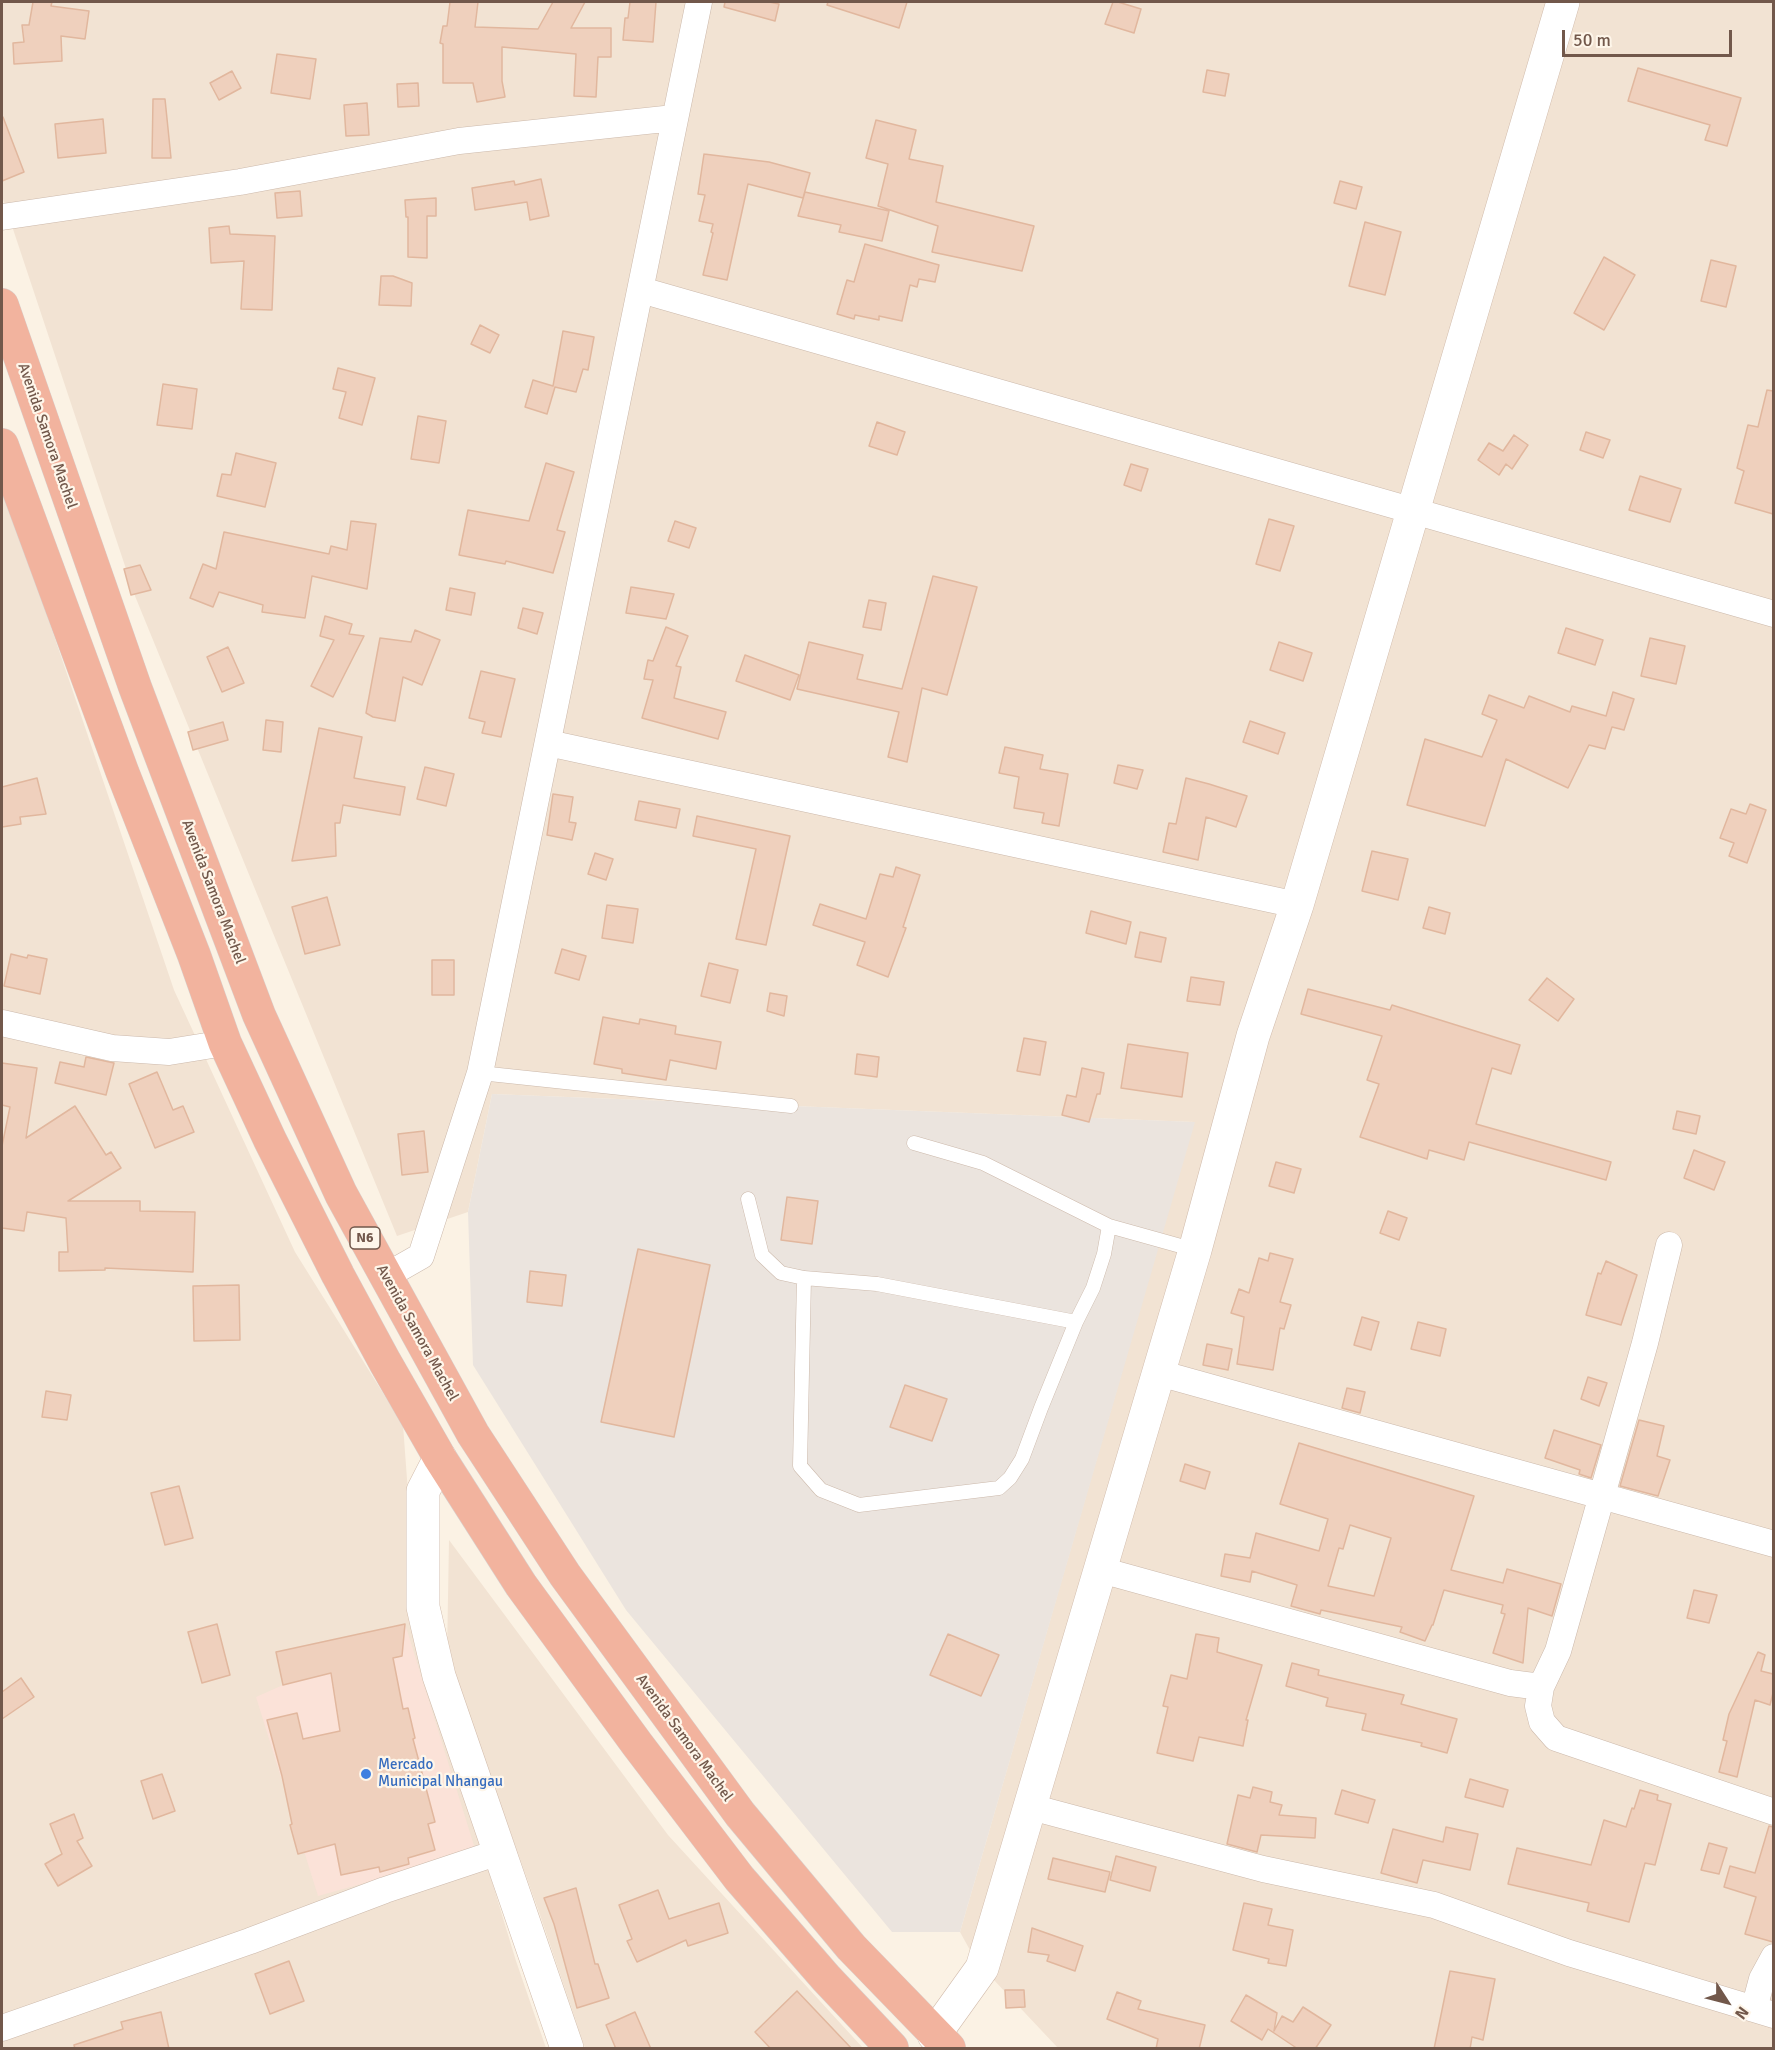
<!DOCTYPE html>
<style>
body{margin:0}
#map{position:relative;width:1775px;height:2050px;overflow:hidden;background:#fbf2e4;font-family:Signika,sans-serif}
canvas{display:block}
.frame{position:absolute;inset:0;border:3px solid #72584b;pointer-events:none}
.north{position:absolute;left:1697px;top:1972px;width:60px;height:60px;-webkit-text-stroke:4px #fef6ea;paint-order:stroke;rotate:126deg;font-size:16px;font-weight:700;line-height:24px;text-align:center;color:#72584b}
.north::after{content:'';display:block;margin:auto;width:21px;height:27px;background:#72584b;clip-path:polygon(50% 0,100% 100%,50% 72%,0 100%)}
.scale{position:absolute;left:1562px;top:30px;width:170px;height:27px;box-sizing:border-box;border:3px solid #72584b;border-top:0;padding-left:8px;font-size:18px;line-height:21px;white-space:nowrap;color:#72584b;-webkit-text-stroke:4px #fef6ea;paint-order:stroke}
</style>
<div id="map">
<canvas width="1775" height="2050"></canvas>
<div class="frame"></div>
<div class="north">N</div>
<div class="scale">50 m</div>
</div>
<script>
const ctx = document.querySelector('canvas').getContext('2d');
ctx.lineJoin = 'round';
function fill(path, color) {
  ctx.fillStyle = color;
  ctx.fill(path, 'evenodd');
}
function toPath(rows) {
  const path = new Path2D();
  for (const r of rows) {
    path.moveTo(r[0], r[1]);
    for (let i = 2; i < r.length; i += 2) path.lineTo(r[i], r[i + 1]);
  }
  return path;
}
function trace(path, color, width, dash) {
  ctx.strokeStyle = color;
  ctx.lineWidth = width;
  ctx.lineCap = dash ? 'butt' : 'round';
  ctx.setLineDash(dash || []);
  ctx.stroke(path);
}
function write(font, color, halo, rows, align = 'center') {
  ctx.font = font + ' Signika,sans-serif';
  ctx.lineWidth = 4.5;
  ctx.setLineDash([]);
  ctx.textBaseline = 'middle';
  ctx.strokeStyle = halo;
  ctx.fillStyle = color;
  for (const [text, x, y, turn = 0] of rows) {
    ctx.save();
    ctx.translate(x, y);
    ctx.rotate((+turn || 0) * Math.PI / 180);
    ctx.textAlign = isNaN(turn) ? turn : align;
    if (halo) ctx.strokeText(text, 0, 0);
    ctx.fillText(text, 0, 0);
    ctx.restore();
  }
}
const residential = toPath([
 [2,2,1773,2,1773,2048,1058,2048,976,1961,960,1932,1194,1122,492,1094,468,1212,397,1236,135,596,2,196],
 [2,482,174,990,295,1252,403,1425,419,1641,516,1961,546,2048,2,2048],
 [449,1540,668,1835,863,2048,585,2048,539,1912,447,1655]
]);
const commercial = toPath([
 [405,1624,476,1852,318,1896,256,1697,283,1685,276,1652]
]);
const industrial = toPath([
 [492,1094,1195,1122,960,1932,892,1932,626,1610,473,1365,468,1212]
]);
const building = toPath([
 [33,2,52,2,51,6,89,11,85,39,61,36,62,61,14,64,13,43,24,42,22,25,29,25,33,2],
 [450,2,478,2,475,27,538,29,553,2,585,2,571,28,611,28,611,57,598,57,596,97,574,96,576,54,502,47,502,81,505,97,477,102,473,83,443,83,443,44,440,43,443,26,447,26,450,2],
 [630,2,656,2,653,42,623,40,625,18,628,18,630,2],
 [725,2,769,2,779,4,775,21,724,7,725,2],
 [828,2,907,2,899,28,827,5,828,2],
 [1113,2,1118,2,1141,9,1134,33,1105,24,1113,2],
 [277,54,316,59,310,99,271,93,277,54],
 [1638,68,1741,98,1727,146,1705,140,1710,125,1628,101,1638,68],
 [1207,70,1229,74,1225,96,1203,92,1207,70],
 [232,71,241,88,219,100,210,83,232,71],
 [418,83,419,106,398,107,397,84,418,83],
 [153,99,165,99,171,158,152,158,153,99],
 [367,103,369,135,346,136,344,105,367,103],
 [2,117,3,117,24,172,2,181,2,117],
 [103,119,106,153,58,158,55,124,103,119],
 [876,120,916,130,909,159,943,166,936,202,1034,226,1022,271,932,252,938,226,878,206,888,164,866,158,876,120],
 [704,154,769,162,810,173,803,198,748,184,727,280,703,275,713,233,711,232,713,224,699,221,705,195,698,194,704,154],
 [541,179,549,216,530,220,527,202,475,210,472,188,514,181,515,185,541,179],
 [1340,181,1362,187,1356,209,1334,203,1340,181],
 [300,191,302,216,277,218,275,193,300,191],
 [805,192,889,211,882,241,839,232,841,225,798,216,805,192],
 [436,198,436,216,427,216,427,258,408,257,408,217,406,217,405,200,436,198],
 [1365,222,1401,232,1385,295,1349,286,1365,222],
 [229,226,230,234,275,236,272,310,241,309,244,261,211,263,209,228,229,226],
 [865,244,939,265,935,282,919,279,917,287,910,285,902,321,879,316,879,320,855,315,854,319,837,314,847,280,854,282,865,244],
 [1604,257,1635,275,1604,330,1574,313,1604,257],
 [1711,260,1736,266,1726,307,1701,301,1711,260],
 [381,276,393,276,412,283,411,306,379,305,381,276],
 [480,325,499,335,490,353,471,344,480,325],
 [563,331,594,337,588,370,583,369,576,392,555,387,547,414,525,407,533,380,553,386,563,331],
 [338,368,375,378,362,425,339,418,346,392,333,389,338,368],
 [163,384,197,389,192,429,157,425,163,384],
 [1767,390,1773,391,1773,514,1735,503,1744,471,1737,468,1748,425,1758,427,1767,390],
 [418,416,446,421,439,463,411,459,418,416],
 [877,422,905,432,897,455,869,446,877,422],
 [1586,432,1610,440,1603,458,1580,450,1586,432],
 [1514,435,1528,445,1512,469,1506,464,1499,475,1478,460,1489,443,1503,451,1514,435],
 [236,453,276,463,265,507,217,496,222,474,231,475,236,453],
 [546,463,574,472,557,530,565,532,553,573,506,561,505,564,459,555,468,510,529,521,546,463],
 [1131,464,1148,469,1141,491,1124,485,1131,464],
 [1640,476,1681,489,1670,522,1629,510,1640,476],
 [1269,519,1294,526,1280,571,1256,564,1269,519],
 [351,521,376,524,367,589,312,576,305,618,262,612,263,605,219,592,213,607,190,598,203,564,216,569,224,532,329,554,331,546,347,550,351,521],
 [675,521,696,528,689,548,668,541,675,521],
 [140,565,151,590,131,595,124,569,140,565],
 [933,576,977,587,947,695,922,688,907,762,888,757,899,712,797,689,809,642,863,655,857,679,902,689,933,576],
 [631,587,674,594,666,619,626,613,631,587],
 [450,588,475,593,471,615,446,610,450,588],
 [869,600,886,603,881,630,863,627,869,600],
 [523,608,543,613,537,634,518,628,523,608],
 [325,616,352,624,349,634,364,636,333,697,311,686,334,640,320,636,325,616],
 [666,627,688,636,676,666,681,667,674,698,726,712,718,739,642,718,653,680,644,679,648,660,653,661,666,627],
 [1566,628,1603,640,1595,665,1558,653,1566,628],
 [415,630,440,640,422,685,403,677,395,721,373,717,366,713,380,638,411,642,415,630],
 [1650,638,1685,646,1676,684,1641,676,1650,638],
 [1279,642,1312,653,1303,681,1270,670,1279,642],
 [228,647,244,683,222,692,207,657,228,647],
 [745,655,799,675,790,700,736,681,745,655],
 [481,671,515,679,501,737,482,733,485,722,469,718,481,671],
 [1613,692,1634,699,1624,730,1612,727,1605,749,1589,745,1568,788,1506,759,1485,826,1407,805,1425,739,1482,757,1497,720,1482,714,1489,695,1524,708,1529,696,1570,712,1572,706,1606,716,1613,692],
 [266,720,283,722,281,752,263,750,266,720],
 [1250,721,1285,733,1278,754,1243,742,1250,721],
 [223,722,228,740,193,750,188,732,223,722],
 [319,728,362,737,354,778,405,787,400,815,343,805,340,823,335,823,336,856,292,861,319,728],
 [1005,747,1043,755,1040,769,1068,774,1059,826,1042,823,1044,813,1014,808,1019,777,999,773,1005,747],
 [1118,765,1143,770,1137,789,1114,783,1118,765],
 [425,767,454,774,446,806,417,799,425,767],
 [37,778,46,814,20,817,21,824,2,827,2,787,37,778],
 [1186,778,1209,784,1247,796,1236,827,1206,817,1198,860,1163,852,1169,823,1176,824,1186,778],
 [553,794,573,797,569,822,576,823,572,840,547,835,553,794],
 [639,801,680,809,676,828,635,820,639,801],
 [1750,804,1766,810,1747,863,1729,856,1734,843,1720,838,1731,809,1746,814,1750,804],
 [697,816,790,836,766,945,736,939,756,849,693,836,697,816],
 [1372,851,1408,859,1398,900,1362,891,1372,851],
 [595,853,613,859,606,880,588,874,595,853],
 [896,867,920,875,903,927,906,928,888,977,857,965,865,942,813,925,820,904,866,919,880,874,893,877,896,867],
 [327,897,340,945,305,954,292,907,327,897],
 [607,905,638,909,633,943,602,938,607,905],
 [1429,907,1450,913,1445,934,1423,928,1429,907],
 [1091,911,1131,922,1126,944,1086,933,1091,911],
 [1140,932,1166,938,1161,962,1135,957,1140,932],
 [562,949,586,956,579,980,555,973,562,949],
 [11,954,27,958,28,955,47,959,40,994,4,986,11,954],
 [432,960,454,960,454,995,432,995,432,960],
 [709,963,738,970,730,1003,701,996,709,963],
 [1191,977,1224,982,1220,1005,1187,1001,1191,977],
 [1547,978,1574,999,1558,1021,1529,1000,1547,978],
 [1308,989,1390,1010,1392,1005,1520,1045,1511,1074,1492,1068,1476,1124,1611,1162,1606,1180,1469,1142,1464,1160,1429,1150,1427,1159,1360,1137,1379,1084,1367,1080,1382,1036,1301,1014,1308,989],
 [770,993,787,996,784,1016,767,1011,770,993],
 [603,1017,639,1024,640,1019,676,1026,675,1034,721,1042,716,1069,670,1060,666,1080,622,1073,622,1069,594,1064,603,1017],
 [1024,1038,1046,1042,1040,1075,1017,1071,1024,1038],
 [1128,1044,1188,1053,1182,1097,1121,1088,1128,1044],
 [857,1054,879,1057,877,1077,855,1074,857,1054],
 [86,1057,114,1063,106,1095,55,1083,60,1062,84,1067,86,1057],
 [2,1063,37,1068,26,1138,75,1106,106,1155,111,1152,121,1168,68,1201,140,1201,140,1211,195,1212,193,1272,105,1268,105,1270,59,1271,59,1252,68,1252,66,1218,27,1212,24,1231,2,1228,2,1146,10,1107,2,1105,2,1063],
 [1082,1068,1104,1073,1100,1094,1097,1094,1089,1122,1062,1115,1067,1095,1076,1097,1082,1068],
 [157,1072,173,1110,183,1106,194,1132,155,1148,129,1084,157,1072],
 [1677,1111,1700,1116,1696,1134,1673,1129,1677,1111],
 [424,1131,428,1172,402,1175,398,1134,424,1131],
 [1694,1150,1725,1162,1714,1190,1684,1178,1694,1150],
 [1276,1162,1301,1169,1294,1193,1269,1186,1276,1162],
 [787,1197,818,1201,812,1244,781,1240,787,1197],
 [1388,1211,1407,1218,1399,1240,1380,1233,1388,1211],
 [638,1249,710,1265,674,1437,601,1422,638,1249],
 [1270,1253,1293,1259,1280,1302,1291,1305,1284,1329,1280,1328,1273,1370,1237,1364,1244,1317,1231,1313,1239,1289,1249,1293,1259,1258,1268,1261,1270,1253],
 [1606,1261,1637,1275,1621,1325,1586,1315,1598,1273,1601,1274,1606,1261],
 [530,1271,566,1275,562,1306,527,1302,530,1271],
 [239,1285,240,1340,194,1341,193,1286,239,1285],
 [1362,1317,1379,1322,1371,1350,1354,1345,1362,1317],
 [1418,1322,1446,1329,1440,1356,1411,1349,1418,1322],
 [1207,1344,1232,1349,1228,1370,1203,1365,1207,1344],
 [1588,1377,1607,1383,1599,1406,1581,1399,1588,1377],
 [905,1385,947,1399,932,1441,890,1427,905,1385],
 [1347,1388,1365,1392,1360,1413,1342,1408,1347,1388],
 [46,1391,71,1395,67,1420,42,1417,46,1391],
 [1639,1420,1664,1426,1657,1456,1670,1460,1658,1496,1620,1486,1639,1420],
 [1554,1430,1601,1445,1591,1478,1579,1474,1580,1470,1545,1458,1554,1430],
 [1299,1443,1474,1496,1451,1570,1503,1583,1507,1569,1561,1584,1552,1616,1528,1608,1523,1663,1493,1653,1505,1614,1501,1613,1503,1605,1444,1590,1433,1625,1432,1625,1425,1641,1400,1632,1402,1627,1321,1610,1320,1614,1291,1606,1297,1585,1252,1571,1250,1582,1221,1576,1225,1554,1250,1558,1256,1533,1319,1551,1328,1519,1280,1504,1299,1443],
 [1350,1525,1391,1538,1374,1596,1328,1586,1339,1548,1343,1549,1350,1525],
 [1185,1464,1210,1472,1205,1489,1180,1481,1185,1464],
 [179,1486,193,1538,165,1545,151,1493,179,1486],
 [1694,1590,1717,1595,1709,1623,1687,1618,1694,1590],
 [217,1624,230,1675,202,1683,188,1632,217,1624],
 [405,1624,402,1656,393,1658,403,1709,408,1708,415,1738,413,1739,435,1822,428,1824,435,1850,408,1858,409,1864,380,1872,379,1867,341,1875,335,1844,298,1854,290,1825,292,1824,282,1776,267,1720,297,1713,303,1739,340,1731,331,1673,283,1685,276,1652,405,1624],
 [948,1634,999,1655,981,1696,930,1675,948,1634],
 [1196,1634,1219,1638,1217,1652,1262,1665,1246,1720,1248,1720,1243,1746,1199,1737,1193,1761,1157,1753,1168,1707,1163,1706,1171,1675,1187,1679,1196,1634],
 [1758,1652,1765,1655,1761,1671,1773,1674,1773,1693,1770,1705,1755,1700,1737,1777,1719,1772,1727,1741,1723,1740,1729,1714,1758,1652],
 [1292,1663,1319,1670,1318,1675,1404,1695,1401,1704,1457,1719,1447,1753,1421,1746,1422,1743,1362,1730,1366,1714,1326,1706,1328,1698,1286,1686,1292,1663],
 [21,1678,34,1697,2,1719,2,1692,21,1678],
 [162,1774,175,1811,153,1819,141,1781,162,1774],
 [1470,1779,1508,1790,1503,1807,1465,1797,1470,1779],
 [1253,1787,1272,1792,1270,1802,1282,1805,1279,1815,1316,1818,1315,1838,1261,1835,1257,1852,1227,1844,1238,1795,1250,1798,1253,1787],
 [1342,1790,1375,1800,1368,1823,1335,1814,1342,1790],
 [1640,1790,1658,1795,1657,1800,1671,1804,1655,1865,1645,1863,1629,1922,1587,1911,1589,1903,1508,1884,1517,1848,1591,1865,1604,1820,1626,1827,1632,1808,1634,1809,1640,1790],
 [74,1814,83,1838,77,1841,92,1866,58,1886,45,1864,62,1854,50,1824,74,1814],
 [1769,1826,1773,1827,1773,1942,1745,1934,1756,1897,1724,1887,1730,1866,1755,1873,1769,1826],
 [1446,1827,1478,1834,1470,1870,1423,1860,1417,1883,1381,1873,1393,1829,1443,1842,1446,1827],
 [1709,1843,1727,1848,1719,1874,1701,1870,1709,1843],
 [1116,1856,1156,1867,1150,1891,1110,1880,1116,1856],
 [1053,1858,1110,1872,1105,1892,1048,1879,1053,1858],
 [576,1888,595,1964,598,1964,609,1998,577,2008,554,1924,544,1898,576,1888],
 [658,1890,669,1919,719,1903,728,1933,688,1946,686,1940,637,1962,627,1941,632,1939,619,1905,658,1890],
 [1244,1903,1272,1909,1268,1925,1293,1930,1286,1966,1268,1963,1269,1959,1233,1950,1244,1903],
 [1032,1928,1083,1946,1075,1971,1047,1961,1049,1955,1028,1952,1032,1928],
 [289,1961,304,2001,270,2014,255,1974,289,1961],
 [1450,1971,1495,1979,1483,2040,1472,2037,1470,2049,1434,2049,1450,1971],
 [1005,1990,1024,1990,1025,2007,1006,2008,1005,1990],
 [797,1991,852,2049,771,2049,755,2032,797,1991],
 [1117,1992,1141,2001,1138,2009,1205,2025,1199,2049,1156,2049,1158,2039,1107,2019,1117,1992],
 [1246,1995,1277,2013,1274,2031,1282,2016,1293,2022,1303,2007,1331,2025,1315,2049,1298,2049,1268,2029,1262,2040,1231,2021,1246,1995],
 [161,2012,169,2049,75,2049,74,2045,123,2029,121,2022,161,2012],
 [635,2012,651,2049,616,2049,606,2025,635,2012]
]);
const lane = toPath([
 [480,1073,791,1106],
 [914,1143,983,1163,1109,1226,1195,1250],
 [748,1199,762,1255,781,1273,804,1278,877,1284,1076,1322],
 [804,1278,800,1466,821,1490,859,1505,999,1488,1010,1478,1022,1459,1041,1408,1076,1322,1093,1288,1104,1254,1109,1226]
]);
const street = toPath([
 [2,217,240,182,459,141,674,118],
 [641,290,1774,614],
 [548,743,1297,905],
 [2,1023,112,1048,169,1052,225,1043],
 [1669,1245,1645,1343,1558,1651,1541,1687,1538,1706,1542,1722,1556,1738,1774,1812],
 [386,1276,421,1256,480,1073,699,2],
 [1159,1373,1774,1544],
 [1101,1570,1510,1683,1541,1687],
 [1031,1807,1263,1869,1434,1905,1569,1953,1774,2015],
 [1754,2009,1762,1979,1774,1957],
 [2,2028,250,1941,385,1890,499,1852]
]);
const secondary = toPath([
 [440,1458,423,1491,423,1607,439,1676,567,2048],
 [934,2035,982,1968,1195,1250,1253,1036,1297,905,1563,2]
]);
const highway = toPath([
 [2,305,135,687,259,1015,341,1194,386,1276,473,1434,565,1575,740,1814,851,1947,949,2048],
 [2,445,122,771,194,955,225,1043,270,1140,338,1275,385,1362,440,1458,521,1585,637,1744,739,1878,826,1978,892,2048]
]);
const markers = [
 [366,1774,6,"#3f7fe0"]
];
const shields = [
 [365,1238,30]
];
const shieldNames = [
 ["N6",365,1238]
];
const streetNames = [
 ["Avenida Samora Machel",47,436,71],
 ["Avenida Samora Machel",213,892,69],
 ["Avenida Samora Machel",417,1333,61],
 ["Avenida Samora Machel",684,1738,54]
];
const shopNames = [
 ["Mercado",378,1765],
 ["Municipal Nhangau",378,1782]
];
fill(residential, '#f2e3d3');
fill(commercial, '#fbe2d8');
fill(industrial, '#ebe4de');
fill(building, '#efd0bd');
trace(building, '#e1b79e', 1.5);
trace(lane, '#ccb9ab', 15);
trace(street, '#ccb9ab', 27);
trace(secondary, '#d1bbab', 34);
trace(highway, '#d8d0cd', 34);
trace(lane, '#fff', 14);
trace(street, '#fff', 26);
trace(secondary, '#fff', 33);
trace(highway, '#f2b39e', 33);
for (const [x, y, r, color] of markers) {
  const dot = new Path2D();
  dot.arc(x, y, r, 0, 2 * Math.PI);
  ctx.fillStyle = color;
  ctx.fill(dot);
  trace(dot, '#fef6ea', 2);
}
for (const [x, y, w] of shields) {
  const box = new Path2D();
  box.roundRect(x - w / 2, y - 11, w, 22, 4.5);
  ctx.fillStyle = '#fef6ea';
  ctx.fill(box);
  trace(box, '#72584b', 1.5);
}
write('bold 14px', '#72584b', null, shieldNames);
write('15px', '#72584b', '#fef6ea', streetNames);
write('15px', '#366cbe', '#fef6ea', shopNames, 'left');
</script>
